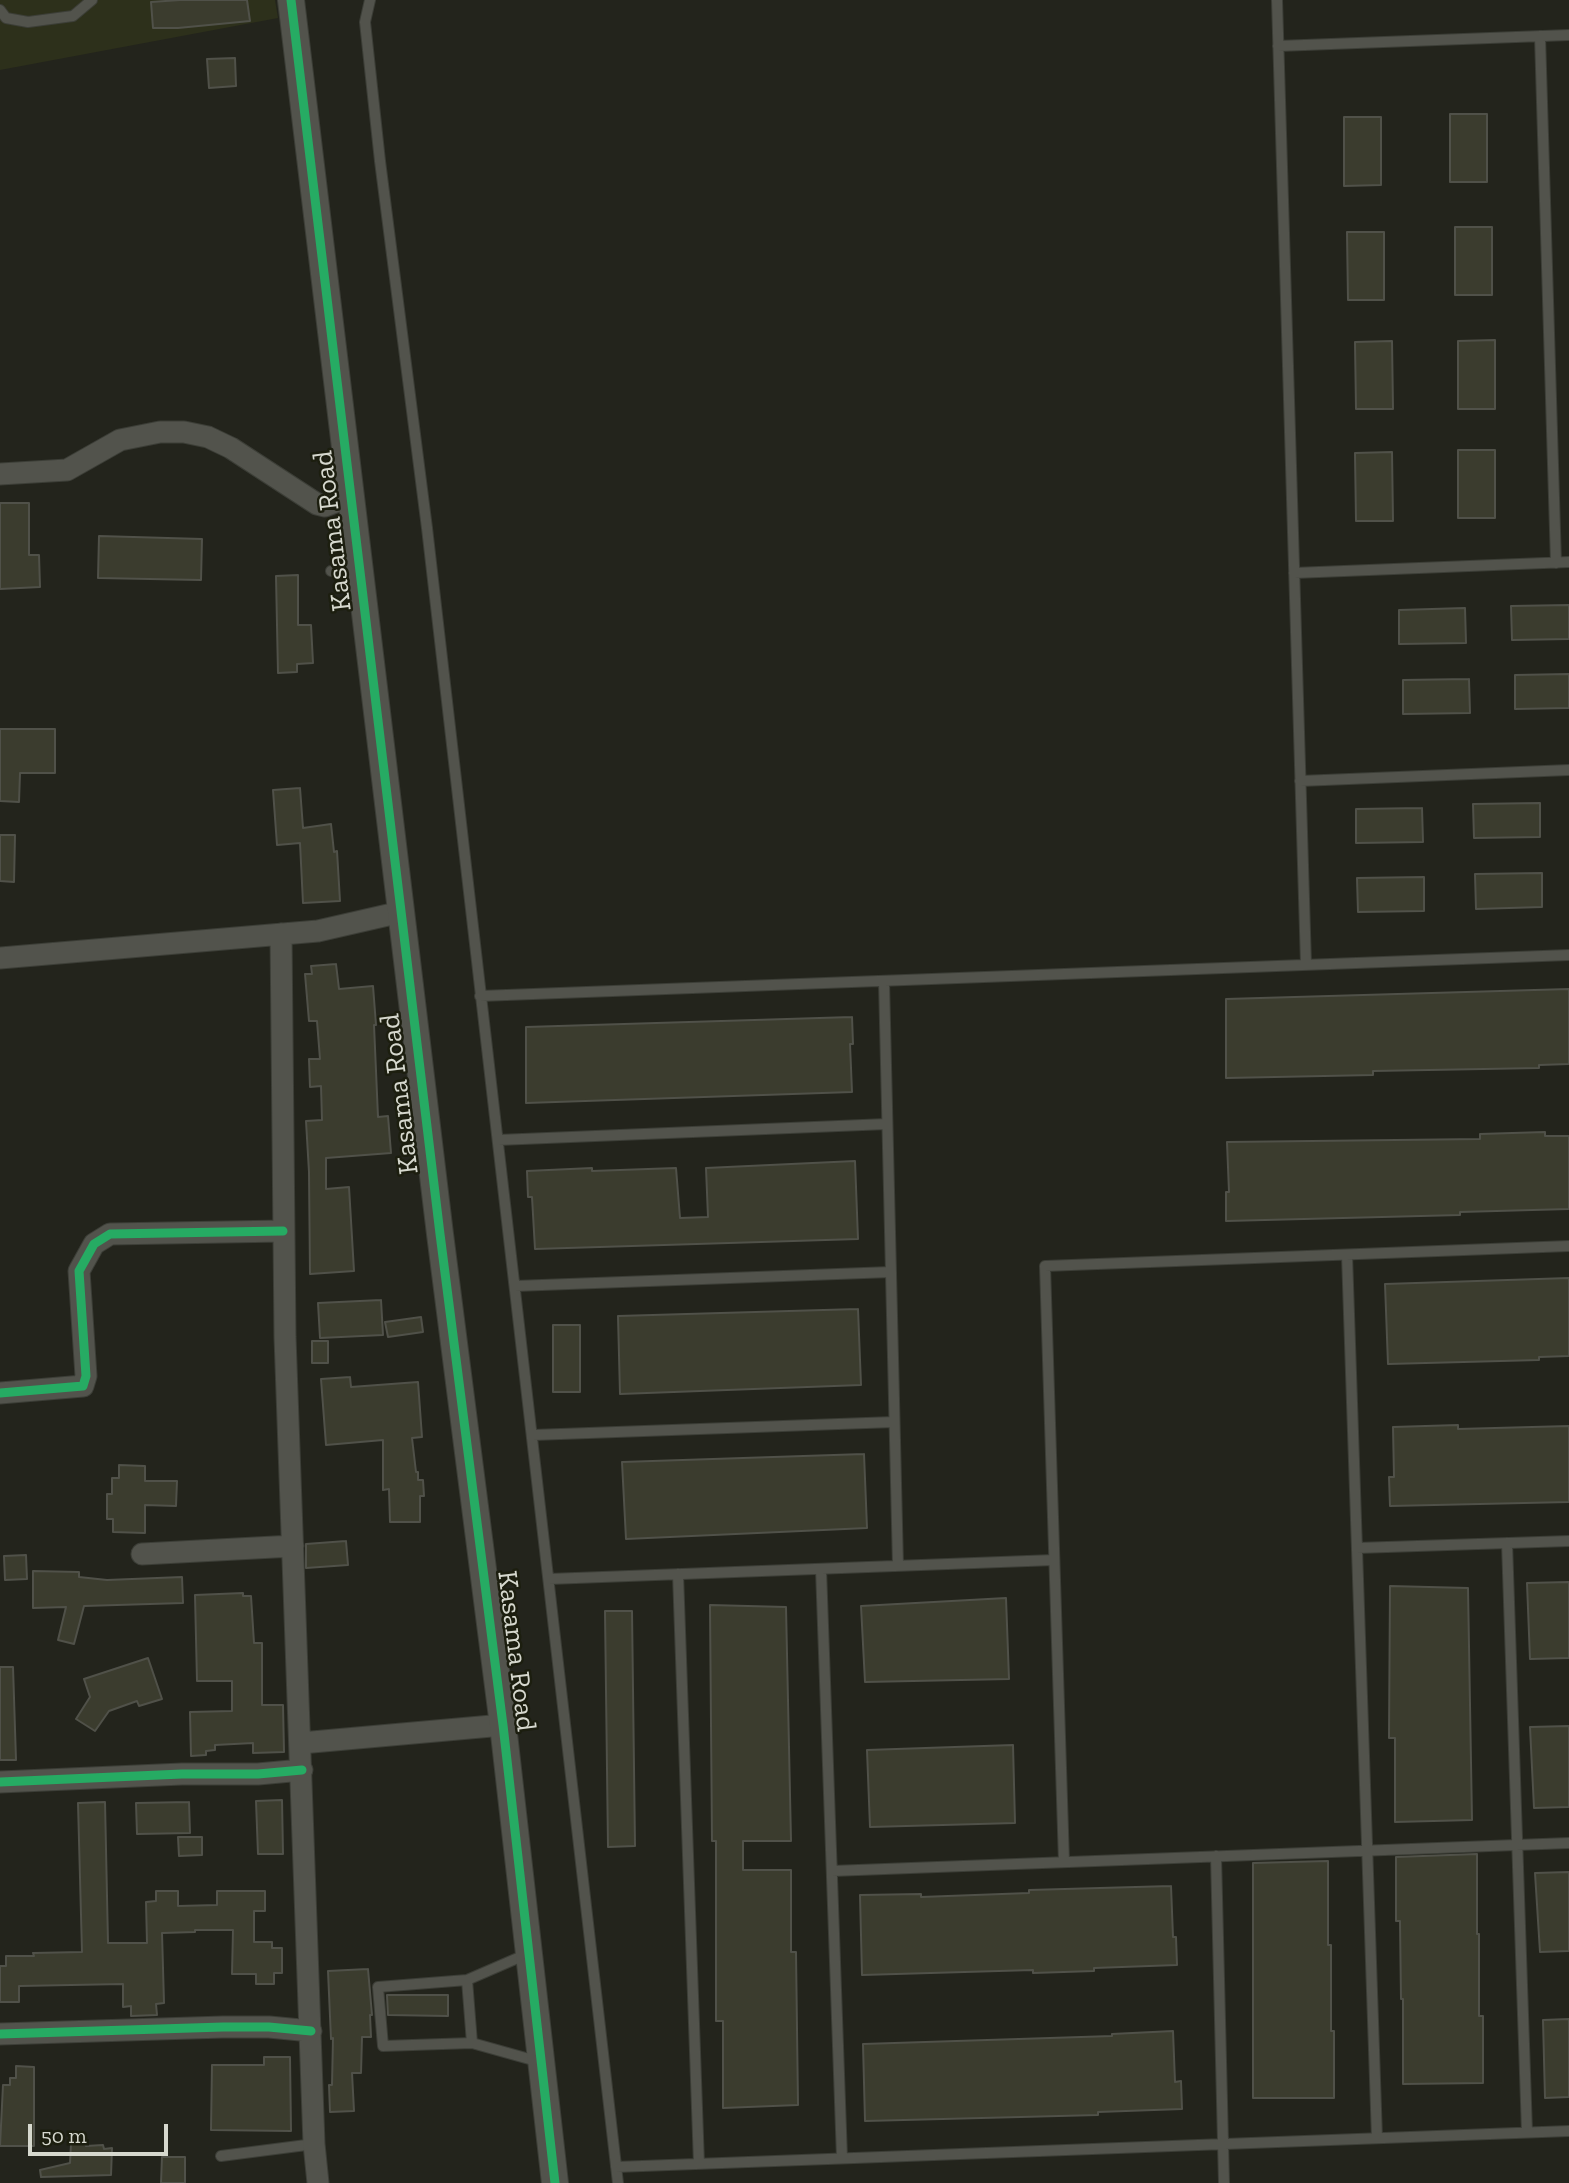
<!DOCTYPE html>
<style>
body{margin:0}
#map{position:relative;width:1569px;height:2183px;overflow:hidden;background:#23241c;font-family:"Zilla Slab",serif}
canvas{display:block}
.scale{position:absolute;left:28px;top:2124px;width:140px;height:32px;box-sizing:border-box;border:4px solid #d6d8ce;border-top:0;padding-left:9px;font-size:21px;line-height:24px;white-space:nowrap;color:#d6d8ce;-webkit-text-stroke:5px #1c1e0f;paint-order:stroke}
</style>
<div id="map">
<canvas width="1569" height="2183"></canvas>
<div class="scale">50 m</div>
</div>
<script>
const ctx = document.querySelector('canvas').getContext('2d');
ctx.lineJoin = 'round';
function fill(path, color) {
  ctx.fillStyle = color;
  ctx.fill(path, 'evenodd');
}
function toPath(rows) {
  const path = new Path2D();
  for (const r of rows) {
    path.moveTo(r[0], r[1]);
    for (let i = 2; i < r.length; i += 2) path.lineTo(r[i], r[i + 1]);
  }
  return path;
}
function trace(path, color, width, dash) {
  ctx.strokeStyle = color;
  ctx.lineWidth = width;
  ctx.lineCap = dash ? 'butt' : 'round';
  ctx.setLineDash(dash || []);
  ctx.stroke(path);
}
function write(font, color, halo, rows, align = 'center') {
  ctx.font = font + ' "Zilla Slab",serif';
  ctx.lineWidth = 5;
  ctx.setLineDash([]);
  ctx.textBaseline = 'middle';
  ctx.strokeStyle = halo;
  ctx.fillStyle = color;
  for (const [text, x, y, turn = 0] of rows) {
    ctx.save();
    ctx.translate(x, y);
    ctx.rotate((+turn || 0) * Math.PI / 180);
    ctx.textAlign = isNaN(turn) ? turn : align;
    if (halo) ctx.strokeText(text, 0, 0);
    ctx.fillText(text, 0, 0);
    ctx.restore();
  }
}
const built = toPath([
 [0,0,275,0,278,18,0,70]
]);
const building = toPath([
 [180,0,247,0,250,21,178,28,153,28,151,2,180,0],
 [235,58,236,86,209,88,207,59,235,58],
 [1450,114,1487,114,1487,182,1450,182,1450,114],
 [1344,117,1381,117,1381,185,1344,186,1344,117],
 [1455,227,1492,227,1492,295,1455,295,1455,227],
 [1347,232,1384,232,1384,300,1348,300,1347,232],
 [1495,340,1495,409,1458,409,1458,341,1495,340],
 [1392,341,1393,409,1356,409,1355,342,1392,341],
 [1458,450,1495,450,1495,518,1458,518,1458,450],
 [1392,452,1393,521,1356,521,1355,453,1392,452],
 [0,503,29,503,29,555,39,555,40,587,0,589,0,503],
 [99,536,202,539,201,580,98,578,99,536],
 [298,575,298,625,311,625,313,663,297,664,297,672,278,673,276,576,298,575],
 [1569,605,1569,639,1512,640,1511,606,1569,605],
 [1465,608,1466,643,1399,644,1399,610,1465,608],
 [1569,674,1569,708,1515,709,1515,675,1569,674],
 [1469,679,1470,713,1403,714,1403,680,1469,679],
 [0,729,55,729,55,773,20,773,19,802,0,801,0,729],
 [300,788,303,828,331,824,334,852,337,851,340,901,303,903,300,843,277,845,273,790,300,788],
 [1540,803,1540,837,1474,838,1473,804,1540,803],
 [1422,808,1423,842,1356,843,1356,809,1422,808],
 [0,835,15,835,14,882,0,881,0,835],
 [1542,873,1542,907,1476,909,1475,874,1542,873],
 [1424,877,1424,911,1358,912,1357,878,1424,877],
 [336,964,339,989,373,986,376,1025,374,1025,378,1117,388,1116,391,1153,326,1158,326,1189,349,1187,354,1271,310,1274,309,1172,306,1121,322,1120,321,1086,310,1087,309,1059,320,1059,317,1021,309,1021,305,974,312,974,311,966,336,964],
 [1569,989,1569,1064,1539,1065,1539,1068,1373,1071,1373,1075,1226,1078,1226,999,1569,989],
 [852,1017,853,1044,850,1044,852,1092,526,1103,526,1027,852,1017],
 [1545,1132,1545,1136,1569,1136,1569,1209,1460,1212,1460,1215,1226,1221,1226,1192,1229,1192,1227,1142,1480,1139,1480,1134,1545,1132],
 [855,1161,858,1239,535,1249,532,1197,528,1197,527,1171,592,1168,592,1171,676,1168,680,1218,708,1217,706,1168,855,1161],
 [1569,1278,1569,1356,1539,1357,1539,1360,1388,1364,1385,1284,1569,1278],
 [381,1300,383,1335,320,1338,318,1303,381,1300],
 [858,1309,861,1385,620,1394,618,1316,858,1309],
 [421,1317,423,1332,388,1337,385,1322,421,1317],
 [553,1325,580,1325,580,1392,553,1392,553,1325],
 [312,1341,328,1341,328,1363,312,1363,312,1341],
 [350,1377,351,1387,418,1382,422,1437,412,1438,416,1472,418,1472,418,1480,423,1480,424,1496,420,1496,420,1522,390,1522,389,1489,383,1490,383,1440,326,1445,321,1379,350,1377],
 [1458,1425,1458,1429,1569,1426,1569,1502,1390,1506,1389,1477,1394,1477,1393,1427,1458,1425],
 [864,1454,867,1528,626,1539,622,1462,864,1454],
 [119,1465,145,1466,145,1481,177,1481,176,1506,145,1505,145,1533,113,1532,113,1519,107,1519,107,1494,112,1494,112,1478,119,1478,119,1465],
 [346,1541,348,1565,306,1568,306,1544,346,1541],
 [26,1555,27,1579,5,1580,4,1556,26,1555],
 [33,1571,79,1572,79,1577,107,1580,182,1577,183,1603,84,1606,74,1644,58,1640,66,1607,33,1608,33,1571],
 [1569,1582,1569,1658,1530,1659,1527,1583,1569,1582],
 [1390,1586,1468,1588,1472,1820,1395,1822,1395,1738,1389,1738,1390,1586],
 [243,1593,243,1596,251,1596,254,1643,262,1643,262,1705,283,1705,284,1752,253,1753,253,1743,215,1745,215,1750,206,1751,206,1755,191,1756,190,1712,232,1711,232,1681,197,1681,195,1595,243,1593],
 [1006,1598,1009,1679,865,1682,861,1606,1006,1598],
 [710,1605,786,1607,791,1841,743,1841,743,1870,791,1870,791,1952,796,1952,798,2105,723,2108,723,2021,716,2021,716,1841,712,1841,710,1605],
 [605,1611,632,1611,635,1846,608,1847,605,1611],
 [148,1658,162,1699,139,1706,137,1701,109,1711,95,1731,76,1719,90,1697,84,1679,148,1658],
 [0,1667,13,1667,16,1760,0,1760,0,1667],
 [1569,1726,1569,1807,1534,1808,1530,1727,1569,1726],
 [1013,1745,1015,1823,870,1827,867,1750,1013,1745],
 [282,1800,283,1854,258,1854,256,1801,282,1800],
 [105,1802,108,1943,147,1943,146,1902,156,1901,156,1891,178,1891,178,1906,217,1905,217,1891,265,1891,265,1911,254,1911,254,1942,272,1942,272,1948,282,1948,282,1973,274,1973,274,1984,256,1984,256,1974,232,1974,233,1930,195,1930,195,1932,162,1933,164,2003,156,2004,157,2015,131,2016,131,2006,123,2007,123,1984,19,1986,19,2002,0,2002,0,1966,6,1966,6,1956,34,1956,33,1953,82,1952,78,1803,105,1802],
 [189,1802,190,1833,137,1834,136,1803,189,1802],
 [178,1837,202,1837,202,1855,179,1856,178,1837],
 [1477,1854,1477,1934,1479,1934,1479,2016,1483,2016,1483,2083,1403,2084,1403,1999,1401,1999,1400,1921,1396,1921,1396,1857,1477,1854],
 [1328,1861,1328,1945,1331,1945,1331,2031,1334,2031,1334,2098,1253,2098,1253,1863,1328,1861],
 [1569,1872,1569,1951,1540,1952,1535,1873,1569,1872],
 [1171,1886,1173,1937,1176,1937,1177,1965,1094,1968,1094,1971,1033,1973,1033,1970,862,1975,860,1895,921,1894,921,1897,1029,1893,1029,1890,1171,1886],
 [368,1969,372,2015,370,2015,371,2037,362,2037,361,2073,352,2073,354,2111,330,2112,329,2085,332,2085,333,2038,331,2039,328,1971,368,1969],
 [387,1995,448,1995,448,2016,388,2015,387,1995],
 [1569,2019,1569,2097,1545,2098,1543,2020,1569,2019],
 [1173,2031,1175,2082,1181,2081,1182,2109,1098,2112,1098,2115,865,2121,863,2044,1112,2036,1112,2034,1173,2031],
 [264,2057,290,2057,291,2131,211,2130,212,2065,264,2065,264,2057],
 [16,2066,34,2067,34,2146,0,2146,3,2085,10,2085,10,2078,16,2078,16,2066],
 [71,2144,85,2144,86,2146,103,2145,104,2149,112,2148,111,2175,41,2177,40,2170,70,2163,71,2144],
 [162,2157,185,2157,185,2183,161,2183,162,2157]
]);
const service = toPath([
 [370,0,365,22,380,161,427,528,618,2183],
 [1277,0,1306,964],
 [0,10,6,18,28,22,73,16,92,0],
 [1540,36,1556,563],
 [1278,46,1569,35],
 [331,571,360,569],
 [1294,573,1569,562],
 [1300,781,1569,770],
 [884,981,898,1566],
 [480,996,1569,955],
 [498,1140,887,1124],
 [1347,1255,1377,2138],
 [515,1286,891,1272],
 [533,1435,894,1422],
 [1507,1543,1527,2132],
 [1357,1548,1569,1541],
 [821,1569,842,2158],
 [678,1574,699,2164],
 [549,1579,1054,1560],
 [1216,1856,1224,2183],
 [1064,1862,1045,1266,1569,1246],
 [832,1871,1569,1843],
 [527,1954,467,1980,378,1987,383,2046,472,2043,540,2062],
 [467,1980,472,2043],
 [221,2156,314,2144],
 [616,2167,1569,2131]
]);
const minor = toPath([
 [0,474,67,470,120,440,160,432,184,432,208,437,231,448,317,504,325,506,351,496],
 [281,934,285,1337,314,2144,318,2183],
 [0,958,318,931,401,912],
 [0,1393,83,1386,86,1376,79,1271,94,1244,110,1234,283,1231],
 [142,1554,293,1546],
 [301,1743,503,1725],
 [0,1782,182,1774,258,1774,302,1770],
 [0,2034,223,2027,269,2027,311,2031]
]);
const tertiary = toPath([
 [291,0,440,1234,503,1725,555,2183]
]);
const cycleway = toPath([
 [291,0,440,1234,503,1725,555,2183],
 [0,1393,83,1386,86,1376,79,1271,94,1244,110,1234,283,1231],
 [0,1782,182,1774,258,1774,302,1770],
 [0,2034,223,2027,269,2027,311,2031]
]);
const streetNames = [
 ["Kasama Road",333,531,-97],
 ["Kasama Road",400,1094,-97],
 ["Kasama Road",516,1651,83]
];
fill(built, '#2d301b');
fill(building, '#3b3c2e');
trace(building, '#505149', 2);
trace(service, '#3c3e37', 12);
trace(minor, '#3c3e37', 23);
trace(tertiary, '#3c3e37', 28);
trace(service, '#52534c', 10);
trace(minor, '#52534c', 21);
trace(tertiary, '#52534c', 26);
trace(cycleway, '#26ab63', 9);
write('28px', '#d6d8ce', '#1c1e0f', streetNames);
</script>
